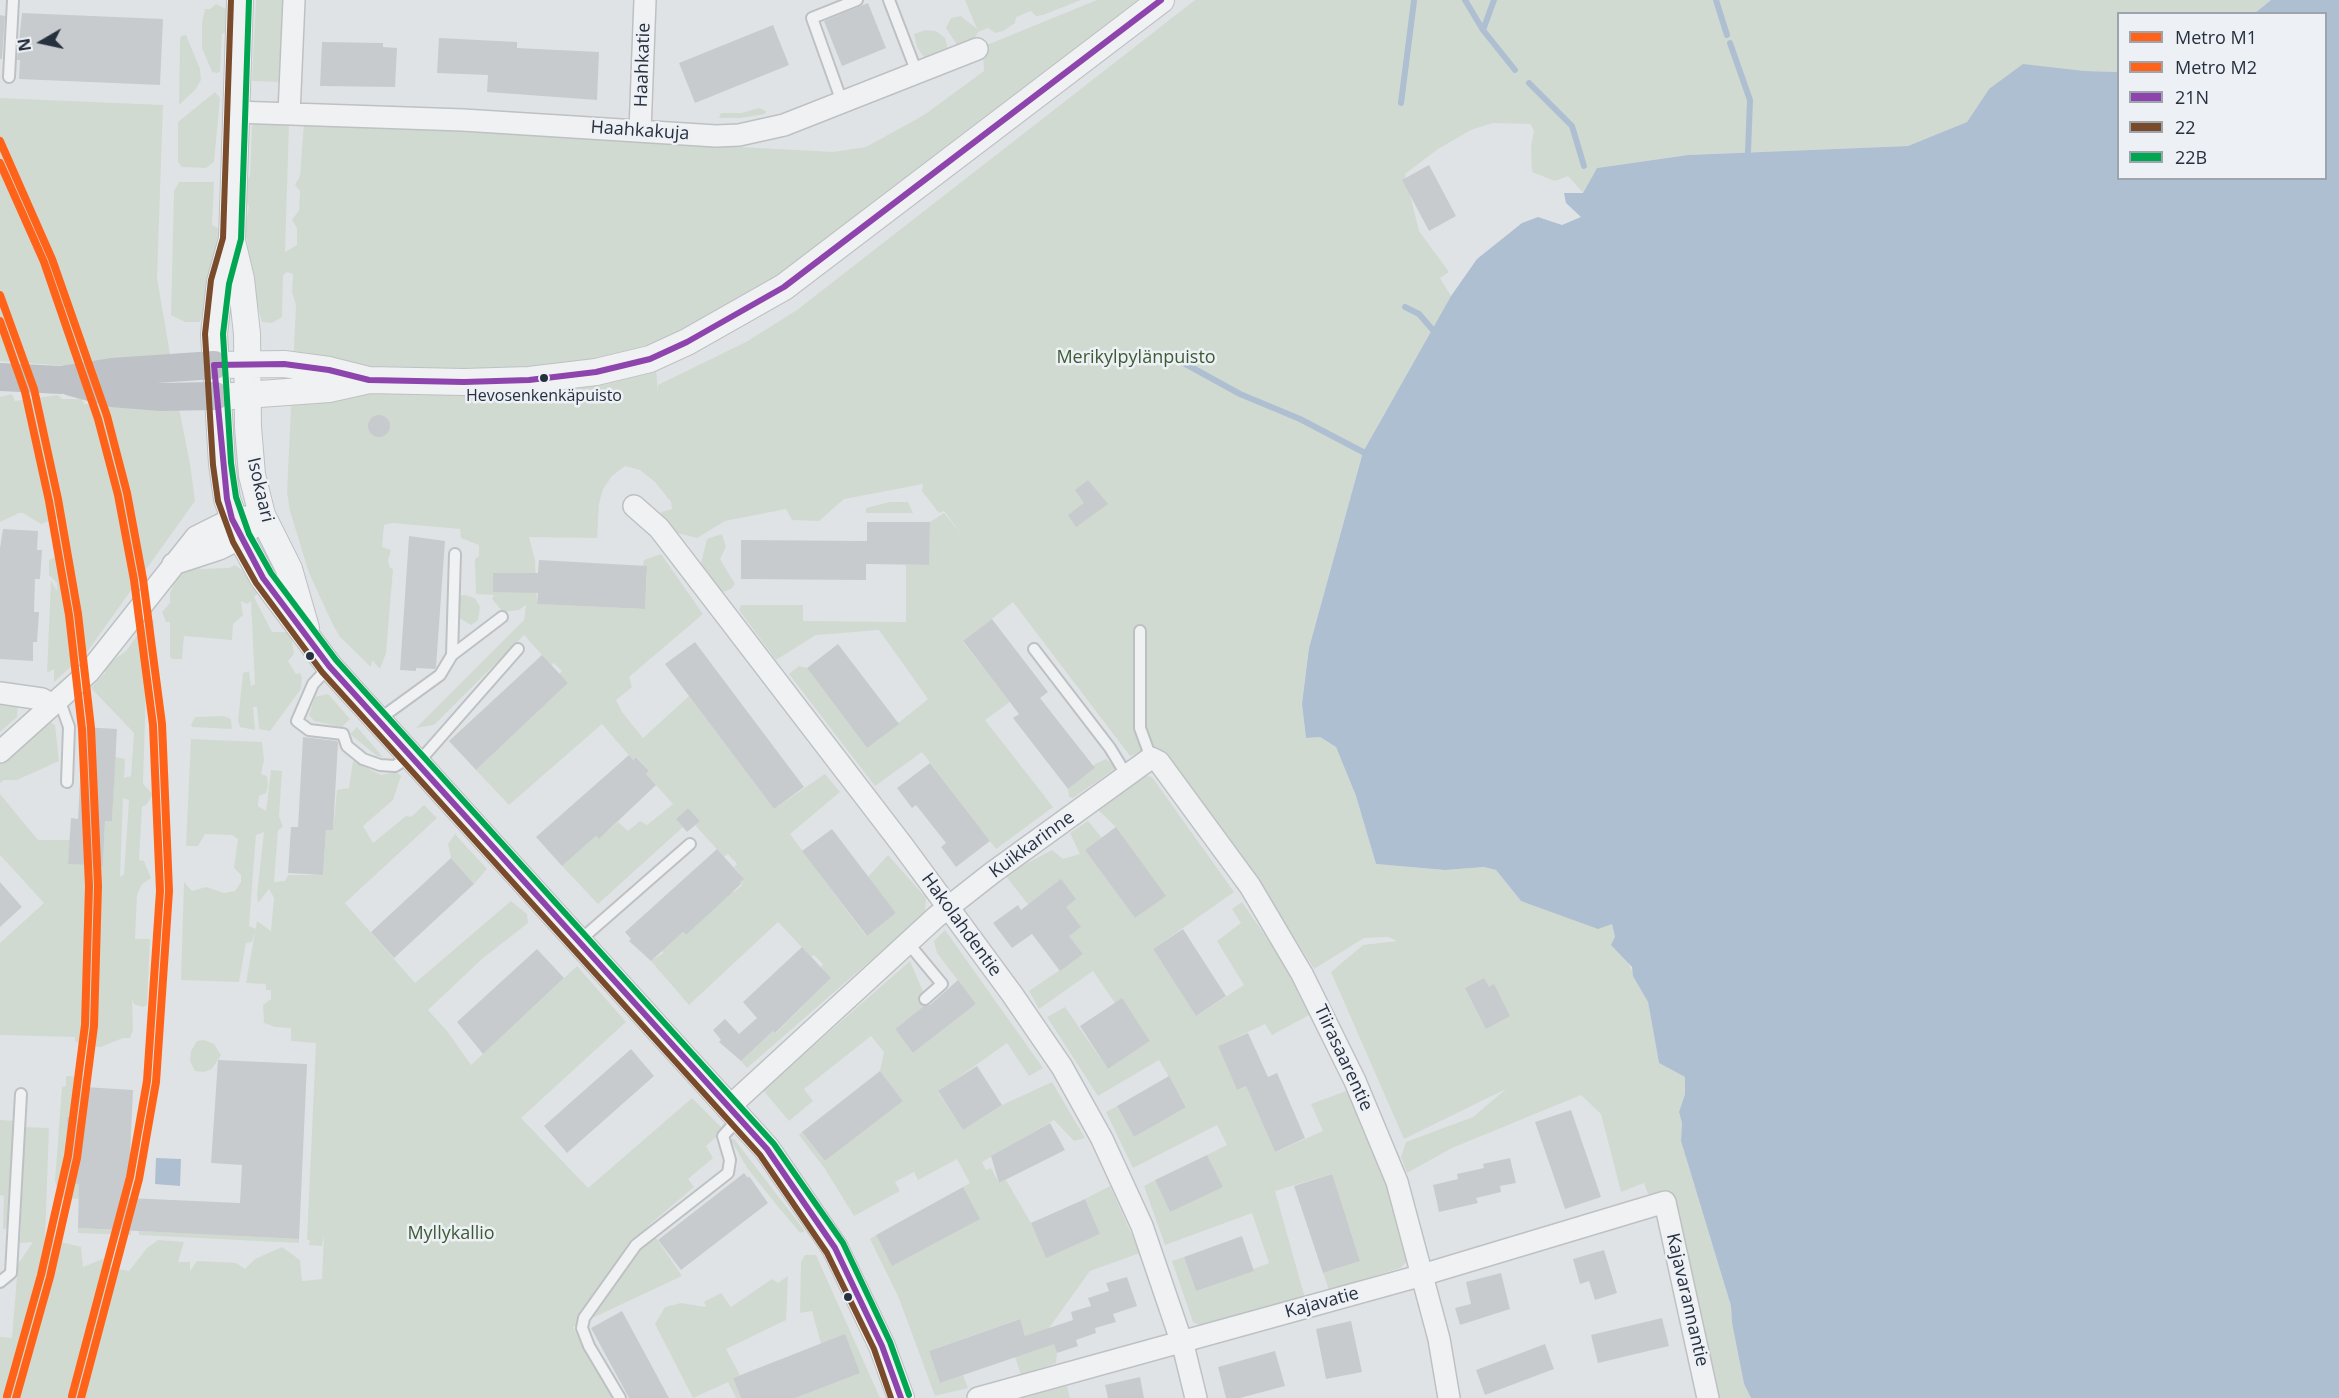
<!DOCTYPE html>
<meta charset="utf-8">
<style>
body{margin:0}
#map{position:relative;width:2339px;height:1398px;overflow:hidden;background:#e0e3e6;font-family:"Open Sans",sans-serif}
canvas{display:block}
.legend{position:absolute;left:2117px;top:12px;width:210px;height:168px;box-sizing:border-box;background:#edf1f5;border:2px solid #9ea4ac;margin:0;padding:8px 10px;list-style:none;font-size:18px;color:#27303f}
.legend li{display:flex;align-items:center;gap:12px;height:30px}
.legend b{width:30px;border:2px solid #9ea4ac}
.north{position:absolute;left:12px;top:12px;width:60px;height:60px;-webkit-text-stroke:4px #edf1f5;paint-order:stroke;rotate:261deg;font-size:16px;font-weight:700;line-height:24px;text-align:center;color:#27303f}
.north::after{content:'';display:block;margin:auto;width:21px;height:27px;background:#27303f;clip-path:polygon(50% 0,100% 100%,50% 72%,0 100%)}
</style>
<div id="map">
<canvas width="2339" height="1398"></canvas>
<ul class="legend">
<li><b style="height:8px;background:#ff6319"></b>Metro M1</li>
<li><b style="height:8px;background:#ff6319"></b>Metro M2</li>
<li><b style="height:8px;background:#8e44ad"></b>21N</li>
<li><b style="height:8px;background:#7a4b2a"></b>22</li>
<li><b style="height:8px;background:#00a651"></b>22B</li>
</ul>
<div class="north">N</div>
</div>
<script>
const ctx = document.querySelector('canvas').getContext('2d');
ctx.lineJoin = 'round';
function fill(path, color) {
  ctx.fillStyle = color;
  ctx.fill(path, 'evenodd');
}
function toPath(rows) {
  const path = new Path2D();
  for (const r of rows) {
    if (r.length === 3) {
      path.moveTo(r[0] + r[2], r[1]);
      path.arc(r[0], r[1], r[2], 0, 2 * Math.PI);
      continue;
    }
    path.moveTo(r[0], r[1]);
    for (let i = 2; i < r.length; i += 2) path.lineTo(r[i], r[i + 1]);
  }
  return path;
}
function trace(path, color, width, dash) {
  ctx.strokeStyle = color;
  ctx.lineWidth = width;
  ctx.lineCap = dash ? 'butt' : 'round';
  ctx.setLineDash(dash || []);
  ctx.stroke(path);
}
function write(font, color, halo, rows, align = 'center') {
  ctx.font = font + ' "Open Sans",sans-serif';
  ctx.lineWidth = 5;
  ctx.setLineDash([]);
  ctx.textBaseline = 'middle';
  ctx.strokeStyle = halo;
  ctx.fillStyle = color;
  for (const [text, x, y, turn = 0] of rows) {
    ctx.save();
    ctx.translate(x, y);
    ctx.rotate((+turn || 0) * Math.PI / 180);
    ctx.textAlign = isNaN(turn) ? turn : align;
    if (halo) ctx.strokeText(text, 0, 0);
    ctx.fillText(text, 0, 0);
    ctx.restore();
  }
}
const green = toPath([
 [256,0,286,0,280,82,252,81],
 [965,0,1081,0,1043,15,1036,16,1031,11,1016,17,1015,23,1003,31,995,33,988,28,978,32,973,42,959,48,946,28,951,18,961,16,977,29],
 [1097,0,1160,0,877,213,655,357,658,393,658,385,746,342,797,310,1195,0,2271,0,2255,13,2118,14,2118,72,2084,71,1989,89,1967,122,1908,146,1688,155,1597,168,1583,193,1568,176,1555,181,1532,172,1531,147,1534,130,1530,124,1493,123,1471,130,1438,149,1405,174,1419,231,1449,272,1440,278,1451,296,1363,452,1309,648,1302,704,1306,738,1320,737,1336,747,1356,796,1376,864,1445,870,1484,867,1496,870,1521,901,1612,924,1615,937,1648,1002,1659,1063,1685,1077,1685,1094,1679,1112,1682,1123,1681,1141,1731,1306,1732,1323,1744,1384,1751,1398,1718,1398,1699,1302,1670,1191,1648,1194,1644,1183,1621,1192,1601,1114,1581,1095,1452,1148,1407,1173,1401,1157,1406,1142,1473,1117,1506,1089,1404,1139,1331,972,1363,945,1397,941,1388,937,1364,938,1314,969,1291,932,1226,841,1144,751,1130,756,1013,602,963,642,1010,702,985,720,1053,807,996,849,922,752,875,786,789,674,799,666,807,668,867,748,928,699,879,630,816,635,776,660,739,610,741,605,803,605,803,621,906,622,906,565,921,565,925,555,929,553,930,522,944,513,962,535,944,511,939,513,922,491,923,484,844,499,819,521,792,520,786,509,725,521,697,538,666,530,661,521,661,512,672,509,671,502,655,482,640,470,625,466,612,476,603,489,599,504,597,538,529,537,535,560,537,604,645,609,647,573,642,570,644,560,661,554,703,614,629,677,632,687,616,700,622,712,643,738,689,696,774,809,825,774,840,792,790,834,866,936,896,913,868,877,888,855,926,898,925,913,747,1068,741,1061,773,1031,776,1033,830,979,821,967,823,964,814,955,811,957,778,922,689,1005,651,961,663,953,662,951,683,932,686,935,732,890,734,892,742,885,740,882,743,878,734,867,737,864,728,854,724,857,695,825,700,821,688,808,676,819,683,827,598,904,562,866,596,836,599,839,618,822,628,831,640,821,647,825,673,804,646,774,649,771,637,757,633,760,602,724,509,805,476,770,568,683,559,674,562,671,554,663,551,665,524,635,434,725,416,728,524,620,526,605,519,610,503,612,492,599,494,595,476,594,475,559,479,556,479,545,461,538,460,529,392,523,384,525,382,547,391,550,388,560,390,568,393,569,386,653,380,669,372,660,371,667,340,637,333,625,309,573,290,511,287,492,296,305,292,292,293,274,287,272,283,275,282,317,272,323,262,322,253,289,204,308,200,322,185,322,171,315,174,191,179,182,214,182,212,225,224,231,216,248,234,263,249,256,247,239,244,235,249,206,244,199,243,186,250,176,252,125,257,122,289,124,285,252,297,245,297,228,292,220,299,210,300,191,295,185,300,176,304,123,833,152,866,147,924,115,984,71,983,57,977,49],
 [216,4,228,10,227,32,222,34,220,72,217,73,212,72,202,48,202,23,205,9,210,9],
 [926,30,936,31,945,38,948,50,926,60,917,47,914,34],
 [186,35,200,69,201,80,195,90,179,105,180,40,181,36],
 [215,92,220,98,214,162,206,168,182,167,178,162,178,122],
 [0,98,163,105,157,278,170,354,105,361,95,368,0,361],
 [759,108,766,111,765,114,741,118,719,118,721,113,741,113],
 [12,394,15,401,58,395,62,399,82,399,84,404,179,408,190,464,195,501,87,652,54,682,54,669,47,673,51,581,57,591,57,583,49,575,49,560,58,556,59,517,41,524,23,513,19,513,0,522,0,397],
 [890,502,908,502,913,513,866,513,866,508],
 [722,534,726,547,720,559,735,584,731,589,717,594,695,568,701,563,707,539],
 [197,561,200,569,229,568,235,565,246,573,259,592,254,597,272,632,289,632,292,640,294,654,288,661,296,674,300,673,302,677,301,689,270,731,259,729,257,707,253,707,255,730,240,727,238,721,243,673,249,671,251,686,255,684,251,601,247,604,241,601,243,615,233,624,232,640,184,636,182,659,172,659,170,656,170,622,166,622,162,612,170,603,170,593,178,575],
 [464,595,475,598,480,607,478,620,471,625,456,616,456,597],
 [150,618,150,624,154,619,153,648,147,653,143,784,153,794,147,804,142,807,139,860,144,861,151,878,142,884,137,895,135,939,150,939,147,1005,143,1007,134,1004,132,999,133,1030,130,1038,123,1038,101,1047,81,1045,75,1041,75,1037,0,1035,0,943,44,903,0,855,0,794,38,840,70,840,68,864,103,866,105,821,112,821,115,757,125,759,124,778,131,776,134,733,91,688,105,673,105,669,111,662,126,651],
 [123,798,129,800,124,874,120,877],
 [328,694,350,719,342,727,314,721,309,715,315,697],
 [0,704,18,704,17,717,0,732],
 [224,716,231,719,232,729,192,727,191,725,195,717],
 [48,721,55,725,59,761,17,780,4,780,0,783,0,764],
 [357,727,383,757,377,756,350,734],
 [191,739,262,742,264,760,261,774,267,776,268,787,266,793,259,796,258,806,266,811,271,770,282,771,279,816,283,827,278,830,274,882,285,881,288,875,323,875,326,830,333,830,337,790,349,788,353,761,381,775,396,772,401,776,393,800,363,826,373,843,406,816,411,817,424,805,437,818,345,903,415,983,511,901,527,914,528,923,482,959,428,1010,447,1031,471,1065,577,966,626,1022,521,1118,588,1188,692,1098,724,1130,706,1146,713,1158,688,1179,694,1187,648,1226,682,1276,573,1327,612,1398,0,1398,0,1337,12,1338,18,1264,33,1242,20,1243,25,1127,49,1128,45,1238,81,1247,83,1267,105,1258,112,1268,129,1271,147,1248,158,1240,184,1242,178,1262,190,1262,190,1271,197,1261,236,1263,245,1269,255,1259,282,1247,300,1260,302,1281,322,1279,324,1234,322,1246,309,1245,310,1240,307,1240,316,1043,291,1041,291,1028,275,1027,264,1023,263,1005,271,999,271,990,266,990,266,984,246,983,257,921,271,931,274,898,269,889,258,903,257,894,264,832,256,835,249,926,256,929,252,942,246,943,239,982,181,980,184,882,192,891,206,887,224,893,235,891,241,882,241,875,234,868,238,839,232,835,205,834,198,846,186,846],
 [1106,759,1116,768,1073,798,1069,797,1068,789,1094,769,1093,765],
 [1142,775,1152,777,1234,892,1153,949,1196,1016,1244,985,1217,941,1241,923,1232,909,1242,902,1282,960,1311,1014,1272,1035,1265,1024,1218,1046,1237,1090,1246,1086,1275,1152,1323,1131,1311,1104,1349,1090,1382,1172,1409,1260,1400,1268,1329,1290,1323,1273,1360,1261,1331,1174,1275,1191,1305,1298,1199,1325,1193,1322,1172,1261,1184,1257,1196,1291,1269,1263,1252,1213,1165,1245,1144,1186,1155,1180,1170,1212,1222,1186,1207,1155,1227,1145,1217,1125,1133,1168,1106,1112,1117,1106,1134,1137,1186,1106,1159,1060,1098,1096,1047,1017,1065,1007,1108,1069,1150,1041,1122,999,1115,1003,1093,971,1039,1009,1029,991,1083,954,1069,936,1042,922,1005,875,1052,850,1063,859,1080,854,1070,833,1088,821,1102,838,1085,850,1135,918,1165,896,1116,827,1097,809],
 [455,834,487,869,474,884,451,858,448,844],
 [945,930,1043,1068,1029,1076,1007,1043,938,1092,963,1130,1002,1105,1052,1082,1085,1138,1074,1141,1054,1120,982,1162,986,1170,991,1168,999,1183,1006,1180,1031,1223,1046,1257,1100,1234,1085,1199,1110,1186,1140,1253,1090,1271,1049,1328,1057,1353,1056,1363,1021,1375,1015,1357,1031,1351,1019,1319,929,1351,940,1383,963,1375,968,1388,935,1396,898,1296,870,1239,876,1235,892,1265,963,1187,970,1183,957,1159,918,1180,914,1172,895,1182,900,1191,854,1216,825,1169,799,1135,802,1132,825,1161,903,1101,880,1071,884,1052,871,1036,804,1089,813,1101,789,1121,763,1090,910,961,928,1003,895,1029,913,1053,976,1004,937,953,934,941],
 [204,1040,214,1044,221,1055,212,1069,204,1072,195,1071,190,1061,191,1051,197,1041],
 [66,1076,85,1077,83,1118,67,1117,64,1183,79,1184,79,1199,61,1198,55,1181,62,1087,66,1086],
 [0,1120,16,1121,12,1228,3,1229,4,1196,0,1195],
 [730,1139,734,1139,805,1231,800,1233,775,1203,748,1169],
 [78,1228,131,1231,131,1235,78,1233],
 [139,1231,299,1239,299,1243,139,1235],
 [805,1255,816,1255,880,1398,795,1398,821,1344,812,1311,800,1313,801,1262],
 [788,1276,786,1320,726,1349,740,1375,733,1378,741,1398,736,1398,728,1382,693,1398,655,1324,665,1307,681,1303,706,1307,704,1302,721,1293,731,1307,772,1279,778,1283],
 [1067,1386,1070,1398,1023,1398]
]);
const water = toPath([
 [2271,0,2339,0,2339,1398,1751,1398,1744,1384,1732,1323,1731,1306,1681,1141,1682,1123,1679,1112,1685,1094,1685,1077,1659,1063,1648,1002,1633,976,1632,967,1611,945,1615,937,1612,924,1598,929,1521,901,1496,870,1484,867,1445,870,1376,864,1356,796,1336,747,1320,737,1306,738,1302,704,1309,648,1363,452,1451,296,1477,259,1522,223,1538,217,1562,225,1581,217,1566,203,1564,193,1583,193,1597,168,1688,155,1908,146,1967,122,1989,89,2023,64,2084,71,2118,72,2118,178,2326,178,2326,14,2255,13],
 [156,1158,181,1159,180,1186,155,1184]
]);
const stream = toPath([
 [1465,0,1483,30,1515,70],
 [1716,0,1727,35],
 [1483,30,1494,0],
 [1730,43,1750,100,1748,152],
 [1529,83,1572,126,1584,166],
 [1401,103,1414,1],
 [1405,307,1419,314,1432,329],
 [1180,361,1240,394,1300,419,1363,452]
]);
const building = toPath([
 [868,3,886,48,842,66,824,21],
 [22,13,163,19,160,85,19,79,20,60,17,60],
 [0,15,5,16,2,59,0,59],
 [773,25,789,65,695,103,679,63],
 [439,38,517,42,517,48,599,52,597,100,487,92,488,75,437,73],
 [322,42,383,43,383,47,397,48,395,87,320,86],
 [1429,165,1456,216,1429,231,1402,180],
 [379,426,11],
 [1088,480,1108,504,1076,527,1068,515,1084,503,1075,490],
 [867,522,930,522,929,565,866,564,866,580,741,579,741,540,867,541],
 [3,529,38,531,37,550,42,550,40,579,35,579,34,612,39,612,37,642,33,642,33,661,0,659,0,548],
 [409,536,445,541,436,667,435,669,416,668,416,671,400,670],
 [539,560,647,566,645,609,537,604,538,593,493,592,493,573,538,573],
 [992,619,1048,692,1040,698,1095,768,1068,789,1013,718,1019,714,963,641],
 [695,642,804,787,774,809,665,664],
 [838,644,899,724,867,748,807,668],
 [542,655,568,683,476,770,449,741],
 [83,727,117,729,112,821,105,821,103,866,68,864,71,818,78,819],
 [303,737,337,741,338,743,333,830,326,830,323,875,288,873,291,827,298,827],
 [629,755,633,760,636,757,649,771,646,774,656,785,599,839,596,836,562,866,536,837],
 [930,763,990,841,956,867,941,847,946,843,916,805,912,808,897,788],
 [688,808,700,821,687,832,676,819],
 [1116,827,1166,896,1135,918,1085,850],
 [832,829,896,913,867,936,802,851],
 [717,849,744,879,740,882,741,884,686,935,683,932,651,961,629,941,631,939,625,932],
 [451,858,474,884,394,958,371,932],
 [1061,879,1076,899,1066,907,1081,927,1069,936,1083,954,1060,971,1032,934,1012,948,993,923,1018,905,1021,910],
 [0,882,22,907,0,927],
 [1183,929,1226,996,1196,1016,1153,949],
 [802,947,831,978,775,1033,773,1031,741,1061,719,1042,721,1040,713,1030,725,1019,739,1034,757,1018,743,1002],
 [537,949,564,978,483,1054,457,1022],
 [1484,978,1489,987,1494,984,1510,1016,1486,1029,1465,988],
 [958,980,976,1004,913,1053,895,1029,924,1006,930,1005],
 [1122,998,1150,1041,1108,1069,1080,1026],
 [1248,1033,1268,1077,1277,1073,1305,1138,1275,1152,1246,1086,1237,1090,1218,1046],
 [631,1049,654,1076,567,1153,544,1126],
 [218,1060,307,1064,299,1239,78,1228,79,1184,64,1183,67,1117,83,1118,84,1087,133,1090,128,1198,240,1203,242,1165,211,1163],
 [977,1066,1002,1105,963,1130,938,1091],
 [880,1071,903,1101,825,1161,802,1132],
 [1169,1076,1186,1107,1134,1137,1117,1106],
 [1571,1110,1601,1197,1565,1209,1535,1122],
 [1050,1123,1065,1150,999,1183,991,1156],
 [1207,1155,1223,1187,1170,1212,1155,1180],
 [1510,1158,1516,1183,1500,1186,1501,1192,1476,1198,1478,1203,1439,1212,1433,1185,1458,1179,1457,1174,1484,1168,1483,1164],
 [744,1173,748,1178,749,1176,768,1203,681,1270,658,1240],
 [1332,1174,1360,1261,1323,1273,1294,1186],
 [963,1187,980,1219,892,1266,876,1235],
 [1085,1199,1100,1234,1046,1258,1031,1223],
 [1242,1236,1254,1271,1196,1291,1184,1257],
 [1604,1250,1617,1293,1595,1300,1589,1281,1580,1284,1573,1259],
 [1501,1273,1510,1309,1460,1325,1455,1308,1471,1304,1466,1282],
 [1127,1277,1137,1306,1113,1314,1116,1322,1095,1328,1096,1333,1076,1340,1078,1346,1057,1353,1054,1344,940,1383,929,1351,1020,1319,1025,1336,1073,1320,1071,1312,1091,1306,1088,1298,1109,1291,1106,1283],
 [622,1311,669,1398,629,1398,591,1328],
 [1662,1318,1669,1346,1598,1363,1591,1335],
 [1351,1321,1362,1372,1326,1379,1316,1329],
 [845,1334,860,1373,795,1398,741,1398,733,1378],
 [1545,1344,1554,1369,1485,1395,1476,1370],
 [1275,1351,1285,1386,1240,1398,1226,1398,1218,1367],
 [1140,1377,1144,1398,1108,1398,1105,1385]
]);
const service = toPath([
 [889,0,917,73],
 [9,77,13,0],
 [842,102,812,18,857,0],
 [1140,631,1140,728,1151,758],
 [1034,649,1110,748,1127,776],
 [452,655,502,617],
 [329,667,313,684,297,721,309,730,343,734,347,746,363,759,380,765,395,766,409,757],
 [59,699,69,727,67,782],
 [378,720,440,675,452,655,455,554],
 [416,765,518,649],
 [578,942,690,844],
 [908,943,942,984,925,999],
 [0,1282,11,1273,21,1094],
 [620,1398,589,1346,582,1328,584,1318,636,1245,728,1173,730,1160,723,1136,739,1118]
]);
const minor = toPath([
 [235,112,463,120,716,136,739,135,784,125,977,49],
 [289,114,294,0],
 [640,131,645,0],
 [634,506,659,528,903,846,1012,994,1062,1067,1102,1139,1142,1226,1184,1349,1196,1398],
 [173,564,219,549,241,538,252,528],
 [0,693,42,699,53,705],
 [0,752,89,672,196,537,232,519,262,515],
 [729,1107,936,917,992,873,1151,758,1159,762,1250,886,1302,974,1355,1081,1397,1182,1439,1339,1449,1398],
 [978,1398,1412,1278,1665,1202,1708,1398]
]);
const tertiary = toPath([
 [240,0,232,239,220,282,214,334,222,464,227,499,241,538,263,578,329,666,767,1149,835,1248,882,1346,901,1398],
 [232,241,241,279,247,334,248,427,252,475,262,515,289,569,306,628],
 [214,365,284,364,329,370,369,380,464,382,529,380,596,372,650,359,687,342,784,287,1161,0],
 [232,396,329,389,365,381]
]);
const secondary = toPath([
 [0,377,61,380,112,372,214,365],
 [71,382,112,393,161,397,215,396]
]);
const bus1 = toPath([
 [901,1398,882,1346,835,1248,767,1149,329,666,263,578,232,519,227,499,214,365,284,364,329,370,369,380,464,382,529,380,596,372,650,359,687,342,784,287,1161,0]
]);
const bus2 = toPath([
 [231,0,223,238,211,280,205,334,213,465,218,501,233,542,256,583,322,672,760,1155,827,1253,874,1349,891,1398]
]);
const bus3 = toPath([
 [249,0,241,239,229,284,223,334,231,463,236,497,249,534,271,573,336,660,774,1144,843,1243,890,1342,909,1395]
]);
const metro1 = toPath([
 [0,141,52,259,107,416,127,493,143,579,162,724,169,891,156,1082,139,1179,81,1398],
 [0,295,34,389,58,499,78,614,91,728,98,886,94,1026,77,1158,50,1277,16,1398]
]);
const metro2 = toPath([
 [0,163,44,262,98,419,118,495,134,580,153,725,160,891,147,1081,130,1177,72,1396],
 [0,321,25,392,49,501,69,615,82,729,89,886,85,1025,68,1156,41,1275,7,1396]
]);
const markers = [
 [544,378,5,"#27303f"],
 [310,656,5,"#27303f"],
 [848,1297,5,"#27303f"]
];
const busNames = [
 ["Hevosenkenkäpuisto",544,396]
];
const streetNames = [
 ["Haahkatie",643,65,-88],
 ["Haahkakuja",640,131,4],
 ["Isokaari",260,490,77],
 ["Kuikkarinne",1032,845,-36],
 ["Hakolahdentie",961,925,54],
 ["Tiirasaarentie",1343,1058,65],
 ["Kajavarannantie",1687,1300,77],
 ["Kajavatie",1322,1303,-15]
];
const parkNames = [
 ["Merikylpylänpuisto",1136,358],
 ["Myllykallio",451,1234]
];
fill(green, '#d1dad1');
fill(water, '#aebfd2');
trace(stream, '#aebfd2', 6);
fill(building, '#c8cbce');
trace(service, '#bec1c4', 14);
trace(minor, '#bec1c4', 24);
trace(tertiary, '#bec1c4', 28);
trace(service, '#f0f1f2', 10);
trace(minor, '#f0f1f2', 21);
trace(tertiary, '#f0f1f2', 26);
trace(secondary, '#bec1c5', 28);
trace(bus1, '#8e44ad', 6);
trace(bus2, '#7a4b2a', 6);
trace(bus3, '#00a651', 6);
trace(metro1, '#ff6319', 8);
trace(metro2, '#ff6319', 8);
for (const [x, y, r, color] of markers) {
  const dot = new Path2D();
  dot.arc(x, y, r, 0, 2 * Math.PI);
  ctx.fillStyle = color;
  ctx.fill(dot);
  trace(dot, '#edf1f5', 2);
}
write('16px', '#27303f', '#edf1f5', busNames);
write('18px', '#27303f', '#edf1f5', streetNames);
write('18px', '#3c5b34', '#edf1f5', parkNames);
</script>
